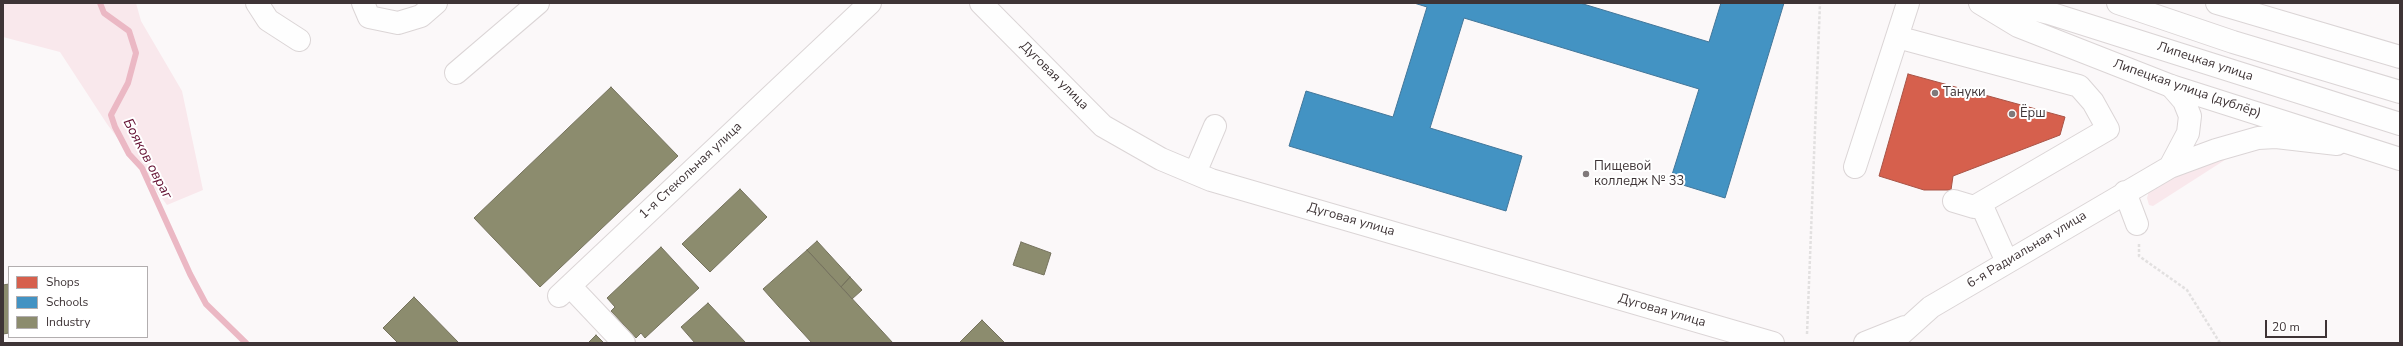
<!DOCTYPE html>
<meta charset="utf-8">
<style>
body{margin:0}
#map{position:relative;width:2403px;height:346px;overflow:hidden;background:#fbf8f9;font-family:"Nunito Sans",sans-serif}
canvas{display:block}
.frame{position:absolute;inset:0;border:4px solid #3e3436;pointer-events:none}
.legend{position:absolute;left:8px;top:266px;width:140px;height:72px;box-sizing:border-box;background:#fff;border:1px solid #b2aeaf;margin:0;padding:5px 7px;list-style:none;font-size:12px;color:#3e3436}
.legend li{display:flex;align-items:center;gap:8px;height:20px}
.legend b{width:20px;border:1px solid #b2aeaf}
.scale{position:absolute;left:2265px;top:320px;width:62px;height:18px;box-sizing:border-box;border:2px solid #3e3436;border-top:0;padding-left:5px;font-size:12px;line-height:14px;white-space:nowrap;color:#3e3436;-webkit-text-stroke:3px #fff;paint-order:stroke}
</style>
<div id="map">
<canvas width="2403" height="346"></canvas>
<div class="frame"></div>
<ul class="legend">
<li><b style="height:11px;background:#d6604d"></b>Shops</li>
<li><b style="height:11px;background:#4393c3"></b>Schools</li>
<li><b style="height:11px;background:#8c8c6e"></b>Industry</li>
</ul>
<div class="scale">20 m</div>
</div>
<script>
const ctx = document.querySelector('canvas').getContext('2d');
ctx.lineJoin = 'round';
function fill(path, color) {
  ctx.fillStyle = color;
  ctx.fill(path, 'evenodd');
}
function toPath(rows) {
  const path = new Path2D();
  for (const r of rows) {
    path.moveTo(r[0], r[1]);
    for (let i = 2; i < r.length; i += 2) path.lineTo(r[i], r[i + 1]);
  }
  return path;
}
function trace(path, color, width, dash) {
  ctx.strokeStyle = color;
  ctx.lineWidth = width;
  ctx.lineCap = dash ? 'butt' : 'round';
  ctx.setLineDash(dash || []);
  ctx.stroke(path);
}
function write(font, color, halo, rows, align = 'center') {
  ctx.font = font + ' "Nunito Sans",sans-serif';
  ctx.lineWidth = 4;
  ctx.setLineDash([]);
  ctx.textBaseline = 'middle';
  ctx.strokeStyle = halo;
  ctx.fillStyle = color;
  for (const [text, x, y, turn = 0] of rows) {
    ctx.save();
    ctx.translate(x, y);
    ctx.rotate((+turn || 0) * Math.PI / 180);
    ctx.textAlign = isNaN(turn) ? turn : align;
    if (halo) ctx.strokeText(text, 0, 0);
    ctx.fillText(text, 0, 0);
    ctx.restore();
  }
}
const green = toPath([
 [3,3,136,3,141,21,182,91,203,190,167,205,107,124,60,52,3,37],
 [2228,158,2153,206,2149,205,2147,198,2149,191,2202,162]
]);
const shops = toPath([
 [1908,74,2065,117,2060,135,1953,176,1951,190,1924,190,1879,176,1908,74]
]);
const schools = toPath([
 [1414,3,1580,3,1709,42,1721,3,1784,3,1725,198,1670,181,1699,89,1464,18,1430,128,1522,156,1506,211,1289,146,1306,91,1393,117,1427,7,1414,3]
]);
const industry = toPath([
 [611,87,678,156,540,287,474,218,611,87],
 [740,189,767,217,710,272,682,244,740,189],
 [817,241,850,277,841,287,807,250,817,241],
 [1021,242,1051,253,1044,275,1013,265,1021,242],
 [661,247,699,288,645,338,641,333,636,338,611,311,615,307,607,298,661,247],
 [807,250,812,255,893,343,812,343,779,307,763,289,807,250],
 [850,277,862,290,852,299,841,287,850,277],
 [9,284,9,333,3,334,3,285,9,284],
 [414,297,459,343,398,343,383,328,414,297],
 [708,303,746,343,695,343,681,327,708,303],
 [982,320,1005,343,959,343,982,320],
 [596,335,604,343,588,343,596,335]
]);
const stream = toPath([
 [100,3,104,13,129,31,136,53,128,83,111,115,115,127,129,154,142,168,190,274,206,304,246,343]
]);
const path = toPath([
 [2139,244,2139,256,2187,290,2220,343],
 [1807,334,1820,3]
]);
const minor = toPath([
 [257,3,268,20,299,40],
 [363,3,369,17,398,23,421,16,436,3],
 [981,3,1103,126,1161,159,1211,180,1773,343],
 [1897,37,2079,86,2093,102,2108,129,1974,207,1954,201],
 [456,73,538,3],
 [1855,167,1908,3],
 [2170,167,2188,133,2190,116,2184,101,2171,86],
 [1195,173,1215,126],
 [2125,192,2137,224],
 [1981,204,2007,262],
 [570,286,624,343],
 [559,296,870,3],
 [1865,343,1905,327],
 [1891,343,1931,307,2170,167,2216,150,2258,138,2276,137,2337,144]
]);
const major = toPath([
 [1980,3,2018,26,2171,86,2400,159],
 [2009,3,2049,13,2400,124],
 [2118,3,2233,42,2400,92],
 [2217,3,2400,57]
]);
const markers = [
 [1935,93,4,"#80797a"],
 [2012,114,4,"#80797a"],
 [1586,174,4,"#80797a"]
];
const streetNames = [
 ["Липецкая улица",2205,62,18],
 ["Дуговая улица",1054,76,45],
 ["Липецкая улица (дублёр)",2187,89,19],
 ["1-я Стекольная улица",691,171,-43],
 ["Дуговая улица",1351,220,16],
 ["6-я Радиальная улица",2027,250,-31],
 ["Дуговая улица",1662,311,16]
];
const poiNames = [
 ["Тануки",1943,93],
 ["Ёрш",2020,114],
 ["Пищевой",1594,167],
 ["колледж № 33",1594,182]
];
const waterNames = [
 ["Бояков овраг",147,159,62]
];
fill(green, '#f9e8ec');
fill(shops, '#d6604d');
trace(shops, '#a85346', 1);
fill(schools, '#4393c3');
trace(schools, '#427699', 1);
fill(industry, '#8c8c6e');
trace(industry, '#75725d', 1);
trace(stream, '#ebb8c4', 6);
trace(minor, '#dbd5d6', 24);
trace(major, '#dbd5d6', 24);
trace(path, '#e2e0e0', 2.5, [3, 2]);
trace(minor, '#fefefe', 22);
trace(major, '#fefefe', 22);
for (const [x, y, r, color] of markers) {
  const dot = new Path2D();
  dot.arc(x, y, r, 0, 2 * Math.PI);
  ctx.fillStyle = color;
  ctx.fill(dot);
  trace(dot, '#fff', 1.5);
}
write('13px', '#3e3436', '#fff', streetNames);
write('13px', '#3e3436', '#fff', poiNames, 'left');
write('italic 14px', '#620e30', '#fff', waterNames);
</script>
